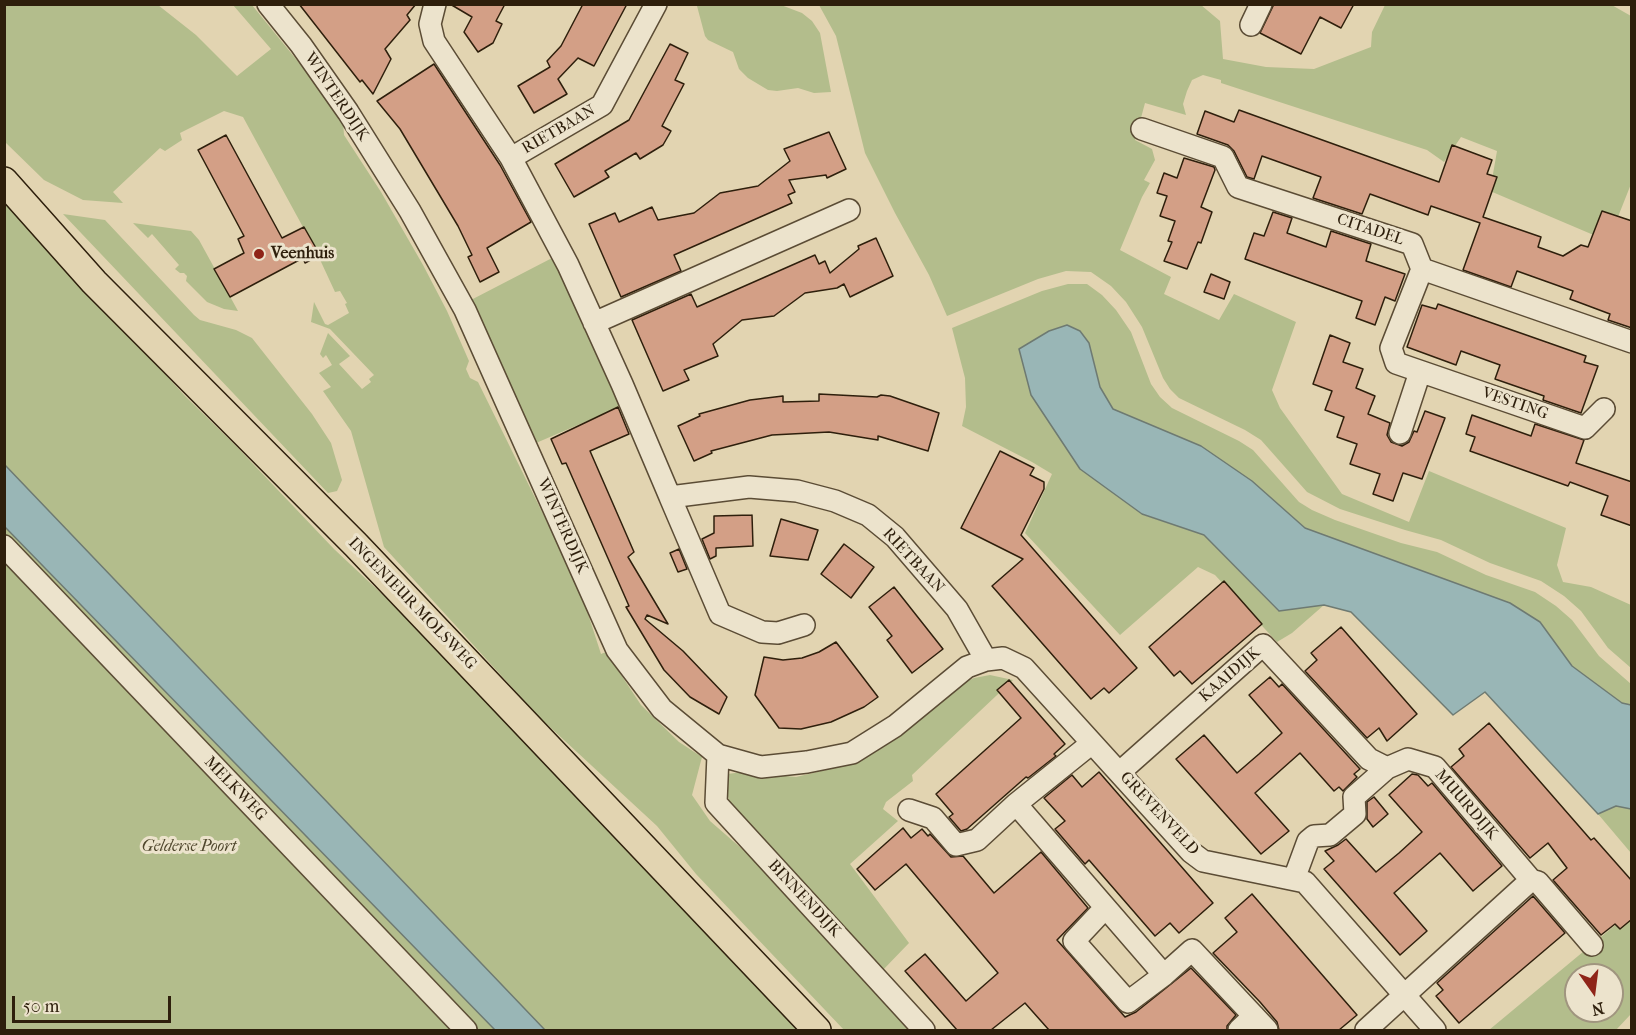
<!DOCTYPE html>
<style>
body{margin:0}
#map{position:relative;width:1636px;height:1035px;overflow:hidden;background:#e2d4b1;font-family:"IM FELL French Canon",serif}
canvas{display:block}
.frame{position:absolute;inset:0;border:6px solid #2e1f0c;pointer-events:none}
.north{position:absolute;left:1564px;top:963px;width:60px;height:60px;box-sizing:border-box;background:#ece3cc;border:2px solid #a0957f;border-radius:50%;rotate:166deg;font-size:16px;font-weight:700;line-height:24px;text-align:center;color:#2e1f0c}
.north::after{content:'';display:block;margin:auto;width:21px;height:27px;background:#8f2418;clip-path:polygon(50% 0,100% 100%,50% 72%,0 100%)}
.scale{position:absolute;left:12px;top:996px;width:159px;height:27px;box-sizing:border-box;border:3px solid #2e1f0c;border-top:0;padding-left:8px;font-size:18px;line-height:21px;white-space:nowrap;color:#2e1f0c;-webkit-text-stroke:4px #ece3cc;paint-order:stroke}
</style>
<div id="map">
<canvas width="1636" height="1035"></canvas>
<div class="frame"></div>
<div class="north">N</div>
<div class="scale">50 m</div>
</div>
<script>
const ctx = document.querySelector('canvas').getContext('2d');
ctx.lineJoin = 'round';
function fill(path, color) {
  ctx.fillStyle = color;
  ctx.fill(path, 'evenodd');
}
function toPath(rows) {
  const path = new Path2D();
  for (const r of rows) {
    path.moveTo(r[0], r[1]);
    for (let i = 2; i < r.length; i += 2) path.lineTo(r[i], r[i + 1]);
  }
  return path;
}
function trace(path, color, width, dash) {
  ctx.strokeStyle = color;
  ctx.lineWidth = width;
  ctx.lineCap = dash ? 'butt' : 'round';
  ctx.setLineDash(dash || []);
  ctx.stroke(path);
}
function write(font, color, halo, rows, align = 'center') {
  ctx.font = font + ' "IM FELL French Canon",serif';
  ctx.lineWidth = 6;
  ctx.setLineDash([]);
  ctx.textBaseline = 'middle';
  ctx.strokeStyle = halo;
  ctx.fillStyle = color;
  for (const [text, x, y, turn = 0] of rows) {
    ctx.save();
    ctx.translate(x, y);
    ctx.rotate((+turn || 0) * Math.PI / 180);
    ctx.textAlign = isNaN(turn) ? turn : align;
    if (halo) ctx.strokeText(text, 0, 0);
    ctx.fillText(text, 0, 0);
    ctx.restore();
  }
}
const green = toPath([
 [1610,4,1631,16,1631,184,1610,237,1603,239,1490,191,1497,151,1461,137,1444,162,1427,150,1221,83,1221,80,1203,75,1192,80,1187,91,1183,104,1186,115,1145,103,1135,140,1152,149,1155,160,1144,180,1150,183,1142,197,1120,250,1171,277,1164,294,1219,320,1234,294,1296,322,1272,390,1280,408,1342,494,1409,522,1429,471,1566,528,1557,565,1563,582,1591,587,1631,605,1631,668,1608,648,1581,611,1564,596,1541,581,1490,563,1441,540,1405,530,1340,509,1307,492,1261,440,1245,430,1179,398,1170,389,1163,378,1142,327,1126,302,1111,286,1091,272,1066,271,1038,279,947,316,929,275,895,213,865,153,836,36,819,5,1201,5,1220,21,1223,59,1266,67,1314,69,1371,47,1372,32,1385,5],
 [4,5,158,5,196,35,237,76,271,49,233,5,252,5,326,96,343,122,344,135,381,192,423,265,447,311,469,361,466,369,470,378,478,382,580,589,601,654,606,652,641,705,679,742,702,757,692,795,710,821,787,888,913,1030,844,1030,696,874,657,826,539,717,384,547,351,431,323,391,331,387,319,373,332,365,326,355,323,358,320,354,328,333,350,356,339,364,362,389,371,382,369,379,374,375,330,329,311,322,314,302,325,324,328,325,349,313,345,304,347,303,340,291,335,292,316,251,243,117,224,111,180,133,182,140,165,151,160,148,113,192,123,203,83,200,44,180,5,142],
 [781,5,802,13,812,21,820,33,831,92,814,93,798,88,777,91,768,90,748,78,739,69,733,52,708,40,705,36,697,6],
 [4,197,185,396,236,446,334,549,398,609,511,724,799,1030,5,1030],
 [63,214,105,220,194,315,200,320,236,330,252,338,312,414,331,443,342,480,337,491,328,493],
 [133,223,191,231,199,240,238,311,224,309,207,302,186,281,187,276,184,273,180,273,175,269,179,265,152,234,148,238],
 [554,257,582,323,622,406,536,443,469,301],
 [1068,284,1087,284,1102,295,1116,310,1131,332,1151,384,1160,397,1172,408,1239,441,1253,450,1299,502,1312,510,1335,520,1401,543,1437,552,1486,575,1535,592,1556,606,1572,620,1599,656,1631,684,1631,705,1622,703,1572,666,1540,622,1510,603,1305,528,1252,481,1143,423,1113,409,1100,387,1089,343,1080,331,1141,514,1204,535,1278,611,1324,605,1292,633,1277,642,1215,575,1198,567,1120,635,1025,533,1052,474,1032,462,962,426,966,407,965,378,952,328,1042,291],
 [990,675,1013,680,912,775,913,781,886,802,883,809,898,821,850,864,909,943,881,972,731,807,725,786,727,774,743,772,796,777,826,770,876,746,961,684,974,678],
 [1616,806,1631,809,1631,853,1598,814],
 [1631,912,1631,1014,1616,1030,1489,1030],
 [1576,975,1612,975,1612,1011,1576,1011]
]);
const water = toPath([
 [1067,325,1080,331,1089,343,1100,387,1113,409,1201,446,1252,481,1305,528,1510,603,1540,622,1572,666,1622,703,1631,705,1631,809,1616,806,1598,814,1485,692,1453,715,1351,612,1324,605,1279,611,1204,535,1142,514,1080,469,1031,395,1019,349,1049,331,1067,325],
 [5,465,545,1030,495,1030,5,527,5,465]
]);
const building = toPath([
 [299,4,416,4,407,15,410,20,385,49,391,59,373,94,362,80,360,82,299,4],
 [450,4,505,4,496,21,502,24,493,43,478,52,464,32,472,17,450,4],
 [583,4,627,4,594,66,578,58,558,79,567,94,534,113,518,86,550,67,547,61,561,46,583,4],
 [1274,4,1354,4,1341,28,1320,17,1301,54,1260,33,1274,4],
 [670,44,688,53,675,80,684,84,662,126,671,131,663,145,640,159,636,153,605,171,609,177,574,197,555,164,629,120,670,44],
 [434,64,500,165,531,222,487,248,499,272,480,282,468,257,472,255,458,226,400,129,377,101,434,64],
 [1239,110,1439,182,1452,145,1492,160,1487,174,1497,177,1483,217,1541,237,1538,247,1563,256,1581,245,1588,247,1602,211,1632,221,1632,328,1608,320,1610,314,1570,299,1573,291,1517,271,1511,287,1463,270,1480,223,1431,206,1428,215,1370,194,1362,214,1313,198,1321,177,1262,156,1254,179,1247,177,1234,151,1228,145,1197,134,1205,111,1234,122,1239,110],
 [829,132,846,169,827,178,826,175,789,180,795,192,788,195,792,203,674,255,681,271,621,297,589,224,615,213,619,222,652,207,658,220,694,213,720,193,758,186,790,161,784,149,829,132],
 [226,135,282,238,304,227,320,255,305,263,303,258,230,297,214,269,244,253,238,239,244,236,198,150,226,135],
 [1184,158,1214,167,1215,170,1201,207,1212,212,1201,243,1198,242,1187,269,1164,261,1172,242,1168,241,1175,221,1160,216,1167,196,1157,193,1164,173,1177,178,1184,158],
 [1273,212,1292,218,1287,233,1326,247,1331,231,1371,244,1366,261,1405,274,1395,301,1385,297,1375,325,1356,318,1362,301,1245,259,1254,233,1264,236,1273,212],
 [876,238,893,276,850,297,844,284,837,288,805,293,774,316,742,320,713,344,718,356,684,370,689,380,663,391,632,320,691,294,697,307,815,255,819,264,825,261,830,273,859,249,858,246,876,238],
 [1211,274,1230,282,1224,299,1204,292,1211,274],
 [1438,304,1586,356,1584,362,1598,366,1581,413,1543,400,1544,396,1495,379,1500,365,1461,351,1456,365,1407,347,1422,305,1436,309,1438,304],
 [1330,335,1350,343,1343,362,1363,369,1356,388,1375,396,1368,414,1390,423,1387,435,1391,442,1402,446,1409,442,1414,431,1417,432,1425,411,1445,418,1422,479,1403,473,1393,501,1373,494,1380,474,1350,464,1357,444,1337,437,1344,417,1325,410,1332,391,1313,384,1330,335],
 [819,394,877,397,881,395,890,396,939,413,928,451,878,436,878,440,829,432,772,435,711,451,712,453,694,461,678,426,700,416,699,414,750,400,783,396,783,402,819,401,819,394],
 [618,407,629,434,590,451,634,552,628,557,668,624,647,615,645,619,683,651,727,697,719,714,690,697,664,670,626,607,629,606,566,463,562,464,551,439,618,407],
 [1472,415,1531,436,1535,424,1584,440,1576,463,1632,482,1632,526,1601,515,1608,496,1570,482,1568,486,1470,451,1475,437,1466,434,1472,415],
 [1000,451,1034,468,1030,475,1044,482,1044,489,1021,535,1137,668,1109,693,1104,688,1091,699,992,586,1023,559,961,528,1000,451],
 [752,515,753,546,716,548,716,556,710,559,702,539,714,533,714,516,752,515],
 [781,519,818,530,808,560,770,556,781,519],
 [844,544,874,567,851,598,821,574,844,544],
 [679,549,687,569,678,572,670,553,679,549],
 [1224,581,1262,624,1192,684,1180,671,1174,676,1149,647,1224,581],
 [894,587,943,649,912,673,887,640,892,636,869,607,894,587],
 [1341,627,1417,714,1387,741,1379,728,1367,738,1305,671,1317,660,1311,653,1341,627],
 [836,642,878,697,864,707,831,722,801,729,779,728,755,695,764,657,783,660,802,658,819,652,836,642],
 [1270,677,1279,687,1282,684,1360,769,1354,774,1357,777,1343,791,1339,787,1334,791,1300,753,1255,793,1289,831,1261,854,1176,759,1204,735,1237,773,1259,754,1282,733,1249,695,1270,677],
 [1009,680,1065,744,1054,754,1056,756,1028,778,1026,777,967,829,961,831,949,817,953,814,936,794,1021,718,997,690,1009,680],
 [1489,723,1591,840,1594,838,1632,881,1632,919,1620,929,1615,924,1601,935,1553,880,1567,868,1548,843,1530,858,1451,767,1464,756,1459,749,1489,723],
 [1099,772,1213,903,1179,933,1170,923,1155,936,1089,860,1085,864,1055,829,1065,821,1044,798,1072,775,1082,787,1099,772],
 [1412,774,1418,775,1428,786,1432,783,1502,866,1473,891,1440,853,1394,893,1427,931,1400,955,1324,869,1334,861,1325,851,1338,845,1346,839,1376,872,1399,853,1422,832,1389,795,1412,774],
 [1374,797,1388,814,1373,827,1367,819,1367,802,1374,797],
 [903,828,911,838,922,829,928,836,930,834,951,857,963,856,994,893,1041,852,1088,908,1057,940,1125,1017,1136,1012,1191,968,1236,1015,1227,1026,1227,1030,1049,1030,1025,1003,991,1030,957,1030,905,971,925,954,966,1001,998,973,906,864,875,890,857,869,903,828],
 [1252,894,1357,1015,1339,1030,1279,1030,1277,1022,1260,1002,1213,953,1237,932,1225,918,1252,894],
 [1533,896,1565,933,1459,1023,1436,996,1443,990,1437,983,1533,896]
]);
const minor = toPath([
 [268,4,301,45,348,112,410,211,465,310,617,650,662,709,718,755,761,767,807,762,852,753,895,726,967,667,986,660,1003,658,1024,668,1191,852,1203,861,1305,882,1435,1030],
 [435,4,430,24,434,41,511,158,568,265,622,384,670,497,749,487,797,491,835,501,868,515,895,537,957,609,986,660],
 [1251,25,1261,4],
 [1142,129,1223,157,1238,187,1412,244,1422,269,1632,342],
 [511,158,602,105,656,4],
 [1422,269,1391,348,1396,363,1585,428,1604,409],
 [594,323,849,210],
 [1400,433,1420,372],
 [670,497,720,614,762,632,778,633,804,625],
 [4,546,466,1030],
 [718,755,716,803,924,1030],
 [1120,772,1263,645,1369,759,1387,768],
 [1016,804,1164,975,1192,950,1267,1030],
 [909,810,933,818,956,845,977,840,1016,804,1092,743],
 [1294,879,1308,841,1314,836,1330,835,1355,814,1354,797,1387,768,1408,759,1435,767,1531,880,1538,882,1592,945],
 [1105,908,1074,941,1128,1002,1164,975],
 [1239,1030,1254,1016],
 [1366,1030,1531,880]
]);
const major = toPath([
 [4,181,94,282,356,545,817,1030]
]);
const markers = [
 [259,254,6,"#8f2418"]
];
const streetNames = [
 ["WINTERDIJK",336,97,56],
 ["RIETBAAN",559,130,-30],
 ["CITADEL",1370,230,18],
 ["VESTING",1515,404,19],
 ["WINTERDIJK",562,526,66],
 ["RIETBAAN",913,561,47],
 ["INGENIEUR MOLSWEG",412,604,46],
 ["KAAIDIJK",1230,675,-41],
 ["MELKWEG",235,789,46],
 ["MUURDIJK",1466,805,49],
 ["GREVENVELD",1159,814,47],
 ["BINNENDIJK",804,899,47]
];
const poiNames = [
 ["Veenhuis",271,254]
];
const parkNames = [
 ["Gelderse Poort",189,847]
];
fill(green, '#b3bd8c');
fill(water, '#99b6b6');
trace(water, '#6e7a72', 1.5);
fill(building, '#d39f86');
trace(building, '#2e1f0c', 1.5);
trace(minor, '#5b4c35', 24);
trace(major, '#2e1f0c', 30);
trace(minor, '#ece3cc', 21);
trace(major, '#e2d4b1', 27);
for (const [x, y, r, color] of markers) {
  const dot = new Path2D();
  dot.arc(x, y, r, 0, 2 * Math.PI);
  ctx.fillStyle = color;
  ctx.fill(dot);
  trace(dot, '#ece3cc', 2);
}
write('16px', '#2e1f0c', '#ece3cc', streetNames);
write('bold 16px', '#2e1f0c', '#ece3cc', poiNames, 'left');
write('italic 16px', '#4f462c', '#ece3cc', parkNames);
</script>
